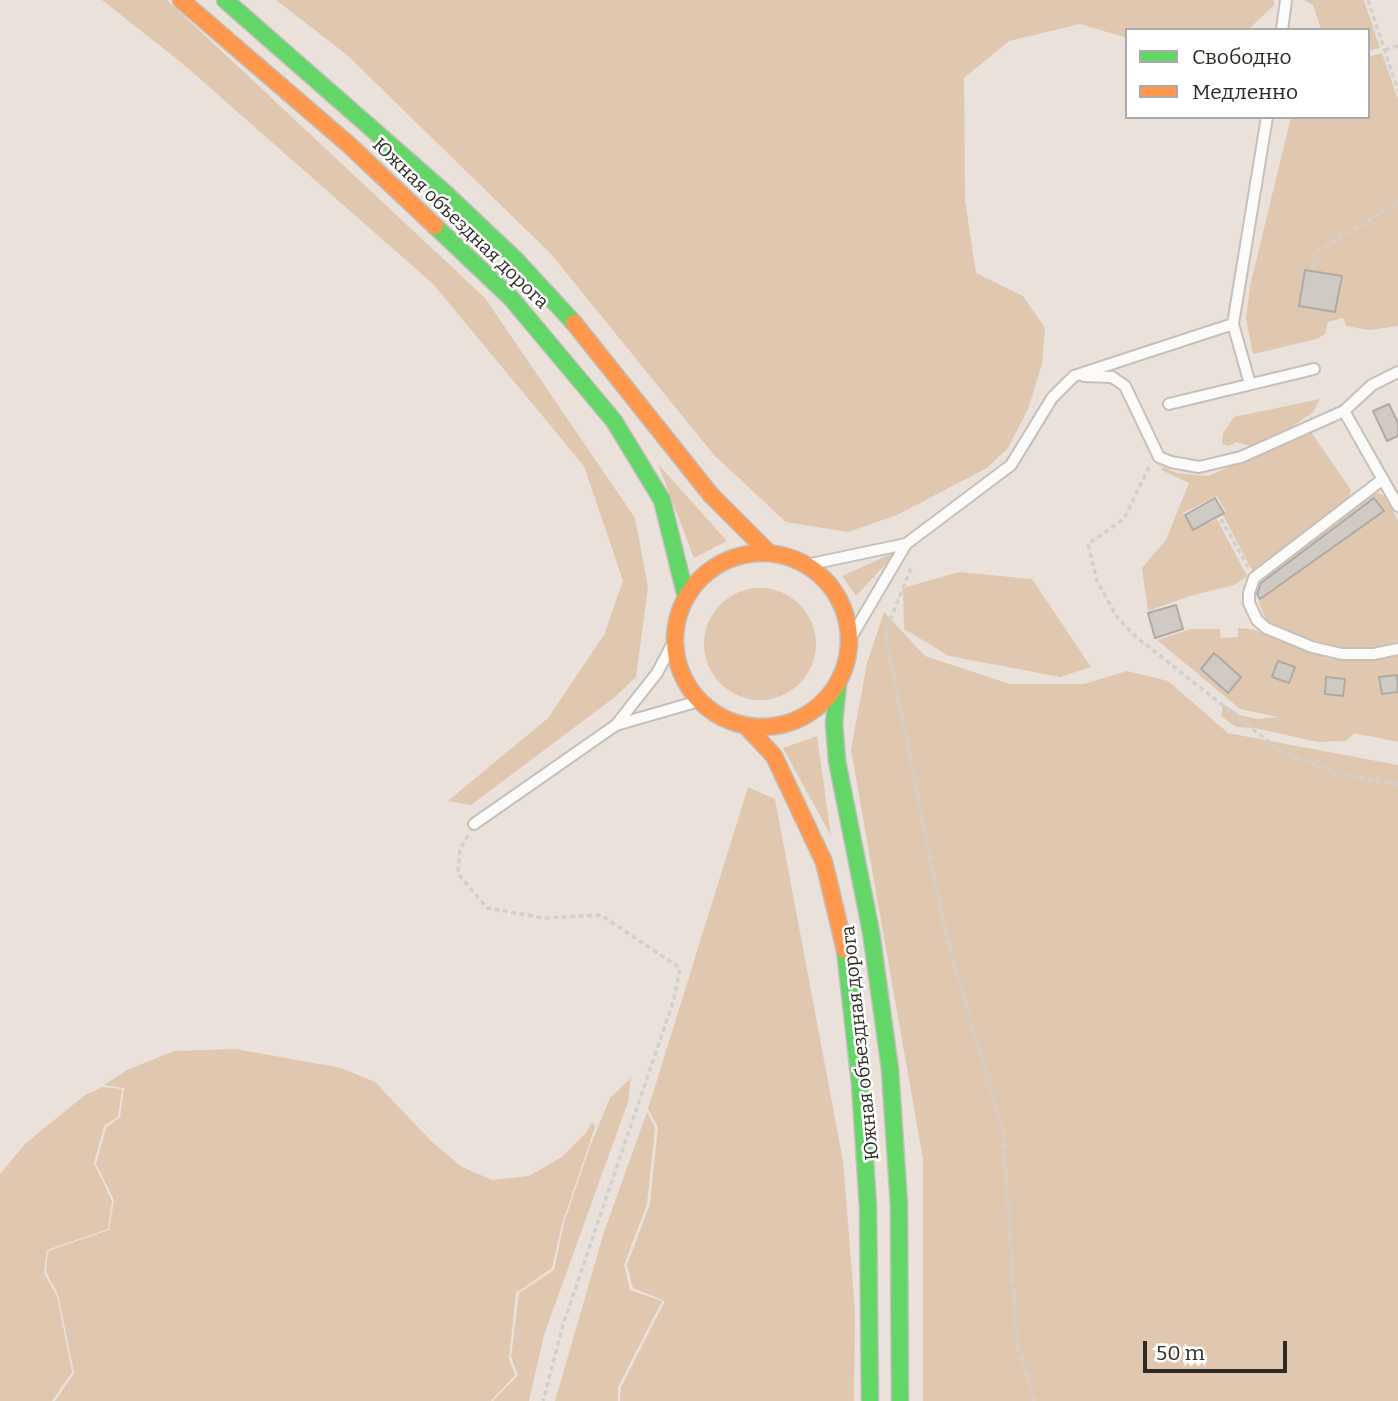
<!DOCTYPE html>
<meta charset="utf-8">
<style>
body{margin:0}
#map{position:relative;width:1398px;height:1401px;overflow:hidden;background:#eae2da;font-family:Bitter,serif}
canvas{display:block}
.legend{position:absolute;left:1125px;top:28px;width:245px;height:91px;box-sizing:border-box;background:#fff;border:2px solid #acaaa8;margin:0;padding:9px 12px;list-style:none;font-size:21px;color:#302b25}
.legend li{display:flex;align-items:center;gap:14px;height:35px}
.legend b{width:35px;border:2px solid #acaaa8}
.scale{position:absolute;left:1143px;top:1341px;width:144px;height:32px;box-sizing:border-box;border:4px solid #302b25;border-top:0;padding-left:9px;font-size:21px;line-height:24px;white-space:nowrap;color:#302b25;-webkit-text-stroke:5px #fff;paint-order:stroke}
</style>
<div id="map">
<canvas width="1398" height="1401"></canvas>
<ul class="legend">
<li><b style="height:9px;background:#63d668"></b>Свободно</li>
<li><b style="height:9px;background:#ff974d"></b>Медленно</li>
</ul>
<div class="scale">50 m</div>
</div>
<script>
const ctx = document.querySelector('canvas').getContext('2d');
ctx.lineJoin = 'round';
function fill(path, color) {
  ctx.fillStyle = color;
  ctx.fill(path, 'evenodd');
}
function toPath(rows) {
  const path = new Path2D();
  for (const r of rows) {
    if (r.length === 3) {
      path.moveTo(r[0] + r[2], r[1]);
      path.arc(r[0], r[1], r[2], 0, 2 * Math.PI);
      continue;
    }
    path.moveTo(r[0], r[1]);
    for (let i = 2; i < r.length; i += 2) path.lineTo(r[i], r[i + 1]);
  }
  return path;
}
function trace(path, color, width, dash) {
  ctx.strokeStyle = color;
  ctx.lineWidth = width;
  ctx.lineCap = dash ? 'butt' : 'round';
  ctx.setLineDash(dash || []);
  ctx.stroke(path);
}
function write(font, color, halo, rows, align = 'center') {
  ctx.font = font + ' Bitter,serif';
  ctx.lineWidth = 5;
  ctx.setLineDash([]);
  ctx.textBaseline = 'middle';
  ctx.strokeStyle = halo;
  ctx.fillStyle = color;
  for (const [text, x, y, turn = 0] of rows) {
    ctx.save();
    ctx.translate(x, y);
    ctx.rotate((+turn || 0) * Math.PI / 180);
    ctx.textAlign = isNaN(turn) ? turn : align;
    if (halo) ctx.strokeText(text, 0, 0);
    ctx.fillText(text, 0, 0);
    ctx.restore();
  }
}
const green = toPath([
 [102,0,167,0,485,298,635,518,648,587,636,677,615,697,471,805,448,801,548,718,604,635,623,581,584,466,433,284,183,64],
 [276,0,1274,0,1274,5,1248,30,1127,30,1127,38,1080,24,1009,41,964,78,965,200,976,273,1023,296,1045,328,1042,364,1028,409,1008,448,987,468,897,515,848,532,786,522,714,455,551,254,347,55],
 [1304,0,1364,0,1380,48,1368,51,1368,30,1321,30,1313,5],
 [1382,53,1398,100,1398,326,1370,330,1346,326,1343,318,1328,322,1325,334,1317,339,1253,354,1246,319,1250,286,1291,117,1368,117,1368,57],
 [1320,399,1313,412,1286,431,1250,446,1236,442,1229,446,1222,444,1223,433,1234,417],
 [1311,432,1351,490,1349,499,1253,572,1223,515,1226,512,1217,496,1183,513,1193,531,1217,519,1247,576,1234,585,1190,596,1148,611,1142,568,1166,540,1189,483,1161,470,1163,467,1177,473,1208,476],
 [658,464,727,541,694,558],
 [1379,493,1384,496,1398,520,1398,644,1344,650,1313,644,1279,631,1266,620,1259,604,1258,593,1267,574,1373,494],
 [898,551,856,596,842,576],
 [959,572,1032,579,1091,667,1060,677,949,656,904,629,903,588],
 [760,644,56],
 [884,612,925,656,1010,684,1084,684,1127,671,1168,681,1228,733,1398,765,1398,1401,923,1401,923,1159,851,750,867,663],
 [1238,628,1252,629,1329,659,1367,660,1398,656,1398,742,1354,733,1346,741,1318,742,1255,728,1236,727,1221,716,1223,704,1240,715,1258,719,1278,717,1240,709,1157,640,1191,629,1220,629,1221,638,1238,637],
 [817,736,831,836,783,748],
 [748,787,775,799,843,1161,855,1311,854,1401,620,1401,621,1387,665,1301,633,1288,627,1265,650,1204,658,1127,648,1109],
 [236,1049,341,1068,375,1082,432,1142,462,1167,492,1180,529,1176,562,1157,585,1134,592,1122,595,1127,562,1224,552,1268,516,1293,509,1359,515,1375,491,1401,55,1401,74,1373,58,1294,46,1272,48,1251,109,1230,114,1200,96,1164,106,1128,120,1117,124,1088,104,1085,127,1070,174,1051],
 [631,1078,628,1102,544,1335,529,1401,493,1401,518,1375,511,1357,519,1293,554,1270,564,1223,589,1149,610,1098],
 [103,1087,122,1089,118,1117,104,1126,94,1163,112,1201,108,1229,47,1250,44,1273,57,1296,72,1372,52,1401,0,1401,0,1174,26,1143,85,1095],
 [647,1112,655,1127,647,1204,624,1265,630,1290,662,1301,618,1387,618,1401,555,1401,604,1232]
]);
const building = toPath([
 [1305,270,1342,276,1335,312,1299,306,1305,270],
 [1389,404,1398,423,1398,436,1387,441,1373,411,1389,404],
 [1215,498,1224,513,1193,530,1185,515,1215,498],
 [1374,498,1384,511,1260,599,1257,594,1261,583,1374,498],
 [1176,605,1183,629,1155,638,1148,613,1176,605],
 [1214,653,1241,677,1228,693,1201,669,1214,653],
 [1278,661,1295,667,1289,683,1272,677,1278,661],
 [1397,675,1398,692,1382,694,1379,677,1397,675],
 [1326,677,1345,679,1343,696,1325,694,1326,677]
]);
const path = toPath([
 [1368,0,1398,91],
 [1385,50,1398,46],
 [1313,268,1316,252,1398,203],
 [1149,467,1124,519,1088,544,1097,581,1117,617,1135,636,1282,752,1343,775,1398,784],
 [1221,519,1248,567],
 [911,568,885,633,947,941,1003,1130,1017,1344,1035,1401],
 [468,835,460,849,458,874,487,908,544,918,601,915,680,968,674,999,563,1325,543,1401]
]);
const lane = toPath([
 [1282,30,1286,0],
 [1233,324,1250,384],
 [1084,376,1112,377,1125,386,1159,457,1171,462,1199,467,1241,457,1344,411,1372,385,1398,372],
 [1169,404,1314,369],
 [1344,411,1398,506],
 [1383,479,1254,578,1249,593,1249,603,1257,620,1266,628,1312,647,1342,654,1374,654,1398,649],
 [806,565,906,544,926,529,1011,465,1052,398,1074,376,1233,324,1267,117],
 [850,639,906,544],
 [616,725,699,701],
 [474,824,616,725,657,673,675,639]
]);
const fast = toPath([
 [225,0,444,192,516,260,574,323],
 [435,226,511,298,614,421,662,500,686,597],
 [838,684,834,723,837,761,871,932,890,1069,899,1205,900,1401],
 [845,950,860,1083,868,1207,870,1401]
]);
const slow = toPath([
 [181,0,348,144,435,226],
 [574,323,711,495,769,553],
 [762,640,87],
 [746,726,774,756,824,862,845,950]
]);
const streetNames = [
 ["Южная объездная дорога",460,224,44],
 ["Южная объездная дорога",861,1043,-96]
];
fill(green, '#dfc8af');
fill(building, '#cfcac3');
trace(building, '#b0aaa4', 2);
trace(lane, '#c6c0ba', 14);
trace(fast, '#c3beba', 19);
trace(slow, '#c3beba', 19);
trace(path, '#d2d0ce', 3.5, [5, 3.5]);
trace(lane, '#fcfbf9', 10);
trace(fast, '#63d668', 16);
trace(slow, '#ff974d', 16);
write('19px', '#302b25', '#fff', streetNames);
</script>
